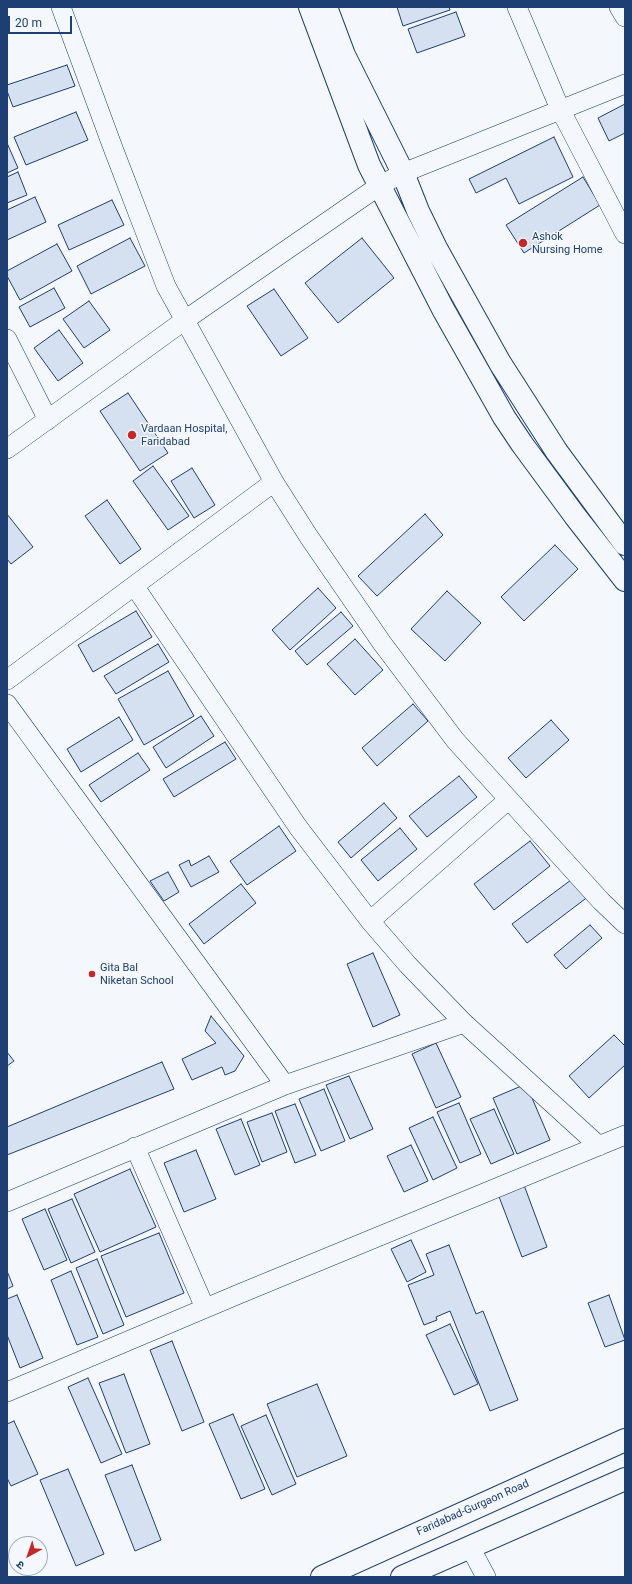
<!DOCTYPE html>
<meta charset="utf-8">
<style>
body{margin:0}
#map{position:relative;width:632px;height:1584px;overflow:hidden;background:#f4f7fb;font-family:Roboto,"Noto Sans Devanagari",sans-serif}
canvas{display:block}
.frame{position:absolute;inset:0;border:8px solid #1d3f73;pointer-events:none}
.north{position:absolute;left:8px;top:1536px;width:40px;height:40px;box-sizing:border-box;background:#f4f7fb;border:1px solid #9eadc5;border-radius:50%;rotate:220deg;font-size:11px;font-weight:700;line-height:16px;text-align:center;color:#1d3f73}
.north::after{content:'';display:block;margin:auto;width:14px;height:18px;background:#c62828;clip-path:polygon(50% 0,100% 100%,50% 72%,0 100%)}
.scale{position:absolute;left:8px;top:16px;width:64px;height:18px;box-sizing:border-box;border:2px solid #1d3f73;border-top:0;padding-left:5px;font-size:12px;line-height:14px;white-space:nowrap;color:#1d3f73;-webkit-text-stroke:3px #f4f7fb;paint-order:stroke}
</style>
<div id="map">
<canvas width="632" height="1584"></canvas>
<div class="frame"></div>
<div class="north">उ</div>
<div class="scale">20 m</div>
</div>
<script>
const ctx = document.querySelector('canvas').getContext('2d');
ctx.lineJoin = 'round';
function paint(path, color) {
  ctx.fillStyle = color;
  ctx.fill(path, 'evenodd');
}
function toPath(rows) {
  const path = new Path2D();
  for (const r of rows) {
    path.moveTo(r[0], r[1]);
    for (let i = 2; i < r.length; i += 2) path.lineTo(r[i], r[i + 1]);
  }
  return path;
}
function strokePath(path, color, width, dash) {
  ctx.strokeStyle = color;
  ctx.lineWidth = width;
  ctx.lineCap = dash ? 'butt' : 'round';
  ctx.setLineDash(dash || []);
  ctx.stroke(path);
}
function drawText(font, color, halo, rows, align = 'center') {
  ctx.font = font + ' Roboto,sans-serif';
  ctx.lineWidth = 3;
  ctx.setLineDash([]);
  ctx.textBaseline = 'middle';
  ctx.strokeStyle = halo;
  ctx.fillStyle = color;
  for (const [text, x, y, turn = 0] of rows) {
    ctx.save();
    ctx.translate(x, y);
    ctx.rotate((+turn || 0) * Math.PI / 180);
    ctx.textAlign = isNaN(turn) ? turn : align;
    if (halo) ctx.strokeText(text, 0, 0);
    ctx.fillText(text, 0, 0);
    ctx.restore();
  }
}
const building = toPath([
 [397,7,449,7,450,10,403,26,397,7],
 [456,12,465,36,417,53,408,29,456,12],
 [67,65,75,86,13,107,7,91,7,85,67,65],
 [625,104,625,133,609,141,598,118,625,104],
 [76,112,88,140,26,165,14,137,76,112],
 [554,137,573,177,519,204,506,178,476,193,469,179,554,137],
 [7,143,18,168,7,173,7,143],
 [18,172,27,195,7,203,7,177,18,172],
 [583,177,600,205,524,253,506,225,583,177],
 [35,197,46,222,7,240,7,210,35,197],
 [112,200,124,225,69,250,58,225,112,200],
 [130,238,145,266,91,294,77,266,130,238],
 [362,238,394,278,338,323,305,283,362,238],
 [57,244,72,271,20,300,7,276,7,271,57,244],
 [54,288,65,308,30,327,19,307,54,288],
 [274,289,308,338,281,356,247,306,274,289],
 [89,301,110,330,84,348,63,319,89,301],
 [59,330,83,363,58,381,34,348,59,330],
 [128,393,168,453,140,471,100,411,128,393],
 [153,466,189,516,168,530,133,481,153,466],
 [192,468,215,505,194,518,171,481,192,468],
 [107,500,141,549,120,564,85,516,107,500],
 [7,514,33,547,11,564,7,559,7,514],
 [425,514,443,535,377,596,358,576,425,514],
 [555,545,578,569,524,621,501,597,555,545],
 [318,588,336,608,290,650,272,630,318,588],
 [447,591,481,623,445,661,411,629,447,591],
 [136,611,152,637,93,672,78,645,136,611],
 [341,612,353,626,307,665,295,651,341,612],
 [355,639,383,670,355,695,327,664,355,639],
 [158,644,169,662,116,694,104,676,158,644],
 [168,671,194,716,144,745,118,699,168,671],
 [413,704,428,721,377,766,362,748,413,704],
 [201,716,214,736,166,768,153,747,201,716],
 [119,717,133,740,81,772,67,749,119,717],
 [551,720,569,740,526,778,508,758,551,720],
 [225,742,236,759,174,797,163,779,225,742],
 [138,753,150,770,101,802,89,785,138,753],
 [459,776,477,797,427,837,409,816,459,776],
 [384,803,397,818,351,858,338,842,384,803],
 [279,826,296,851,247,885,230,861,279,826],
 [400,828,417,849,378,881,361,860,400,828],
 [530,841,550,866,494,910,474,884,530,841],
 [209,856,219,872,191,887,179,865,189,860,191,866,209,856],
 [168,872,179,892,164,901,150,881,168,872],
 [575,877,589,896,527,943,512,924,575,877],
 [241,884,256,903,204,944,189,924,241,884],
 [590,925,602,938,566,969,554,955,590,925],
 [373,953,400,1015,373,1027,347,964,373,953],
 [211,1016,244,1056,235,1071,225,1075,222,1067,192,1080,182,1059,216,1043,205,1031,211,1016],
 [614,1035,625,1046,625,1065,589,1098,569,1076,614,1035],
 [436,1043,461,1097,436,1108,412,1054,436,1043],
 [7,1052,14,1061,7,1066,7,1052],
 [162,1062,174,1089,7,1155,7,1127,162,1062],
 [349,1076,373,1129,350,1139,326,1085,349,1076],
 [526,1084,550,1140,517,1154,493,1098,526,1084],
 [324,1089,345,1141,321,1151,299,1099,324,1089],
 [459,1103,481,1154,460,1163,437,1112,459,1103],
 [295,1104,316,1155,295,1163,275,1111,295,1104],
 [494,1109,514,1154,491,1164,470,1119,494,1109],
 [272,1113,287,1152,262,1162,247,1122,272,1113],
 [433,1117,457,1168,433,1180,409,1128,433,1117],
 [241,1119,260,1165,235,1175,216,1129,241,1119],
 [411,1145,428,1181,404,1192,387,1156,411,1145],
 [196,1150,216,1199,184,1212,164,1163,196,1150],
 [130,1169,156,1227,100,1252,74,1194,130,1169],
 [524,1185,547,1247,522,1257,498,1194,524,1185],
 [72,1199,95,1252,71,1263,48,1209,72,1199],
 [45,1209,67,1260,44,1270,22,1219,45,1209],
 [159,1233,184,1293,126,1317,101,1256,159,1233],
 [411,1240,426,1272,407,1282,391,1249,411,1240],
 [449,1245,476,1314,483,1311,518,1400,490,1411,450,1311,436,1317,437,1320,424,1325,408,1285,434,1275,426,1254,449,1245],
 [97,1259,124,1325,103,1334,76,1268,97,1259],
 [7,1271,13,1286,7,1289,7,1271],
 [71,1271,98,1337,77,1345,51,1280,71,1271],
 [17,1295,43,1358,20,1368,7,1335,7,1299,17,1295],
 [609,1295,625,1340,605,1347,588,1303,609,1295],
 [450,1324,478,1384,454,1395,426,1335,450,1324],
 [172,1341,204,1422,182,1431,150,1350,172,1341],
 [124,1374,150,1444,126,1453,99,1383,124,1374],
 [88,1378,122,1454,101,1463,68,1387,88,1378],
 [317,1384,347,1456,297,1477,267,1404,317,1384],
 [233,1414,265,1489,241,1499,209,1424,233,1414],
 [266,1415,296,1484,272,1495,241,1426,266,1415],
 [14,1421,38,1474,11,1486,7,1478,7,1424,14,1421],
 [132,1465,161,1540,135,1551,105,1475,132,1465],
 [68,1469,104,1554,76,1566,40,1480,68,1469]
]);
paint(building, '#d5e0f0');
strokePath(building, '#1d3f73', 1);
const street = toPath([
 [61,7,113,148,166,286,274,482,309,537,382,643,455,740,601,901,625,924],
 [517,7,560,109,625,234],
 [619,7,625,17],
 [7,339,48,420],
 [7,449,185,320,379,186,403,173,625,84],
 [135,587,298,827,370,921,408,965,464,1023,599,1146],
 [7,680,274,482],
 [7,704,285,1085],
 [370,921,508,800],
 [135,1147,205,1308],
 [7,1202,285,1085,464,1023],
 [7,1392,239,1294,625,1135],
 [470,1547,486,1577]
]);
const secondary = toPath([
 [310,7,369,165,443,309,504,417,522,444,575,516,625,580],
 [326,7,344,55,403,173,418,211,436,248,500,363,557,452,625,544],
 [322,1577,625,1440],
 [402,1577,625,1479]
]);
strokePath(street, '#1d3f73', 20);
strokePath(secondary, '#1d3f73', 24);
strokePath(street, '#f4f7fb', 19);
strokePath(secondary, '#f4f7fb', 22);
for (const [x, y, r, color] of [
 [523,243,5,"#c62828"],
 [132,435,5,"#c62828"],
 [92,974,4,"#c62828"]
]) {
  const dot = new Path2D();
  dot.arc(x, y, r, 0, 2 * Math.PI);
  ctx.fillStyle = color;
  ctx.fill(dot);
  strokePath(dot, '#f4f7fb', 1.5);
}
drawText('11px', '#1d3f73', '#f4f7fb', [
 ["Ashok",532,237],
 ["Nursing Home",532,250],
 ["Vardaan Hospital,",141,429],
 ["Faridabad",141,442],
 ["Gita Bal",100,968],
 ["Niketan School",100,981]
], 'left');
drawText('11px', '#1d3f73', '#f4f7fb', [
 ["Faridabad-Gurgaon Road",473,1508,-24]
]);
</script>
